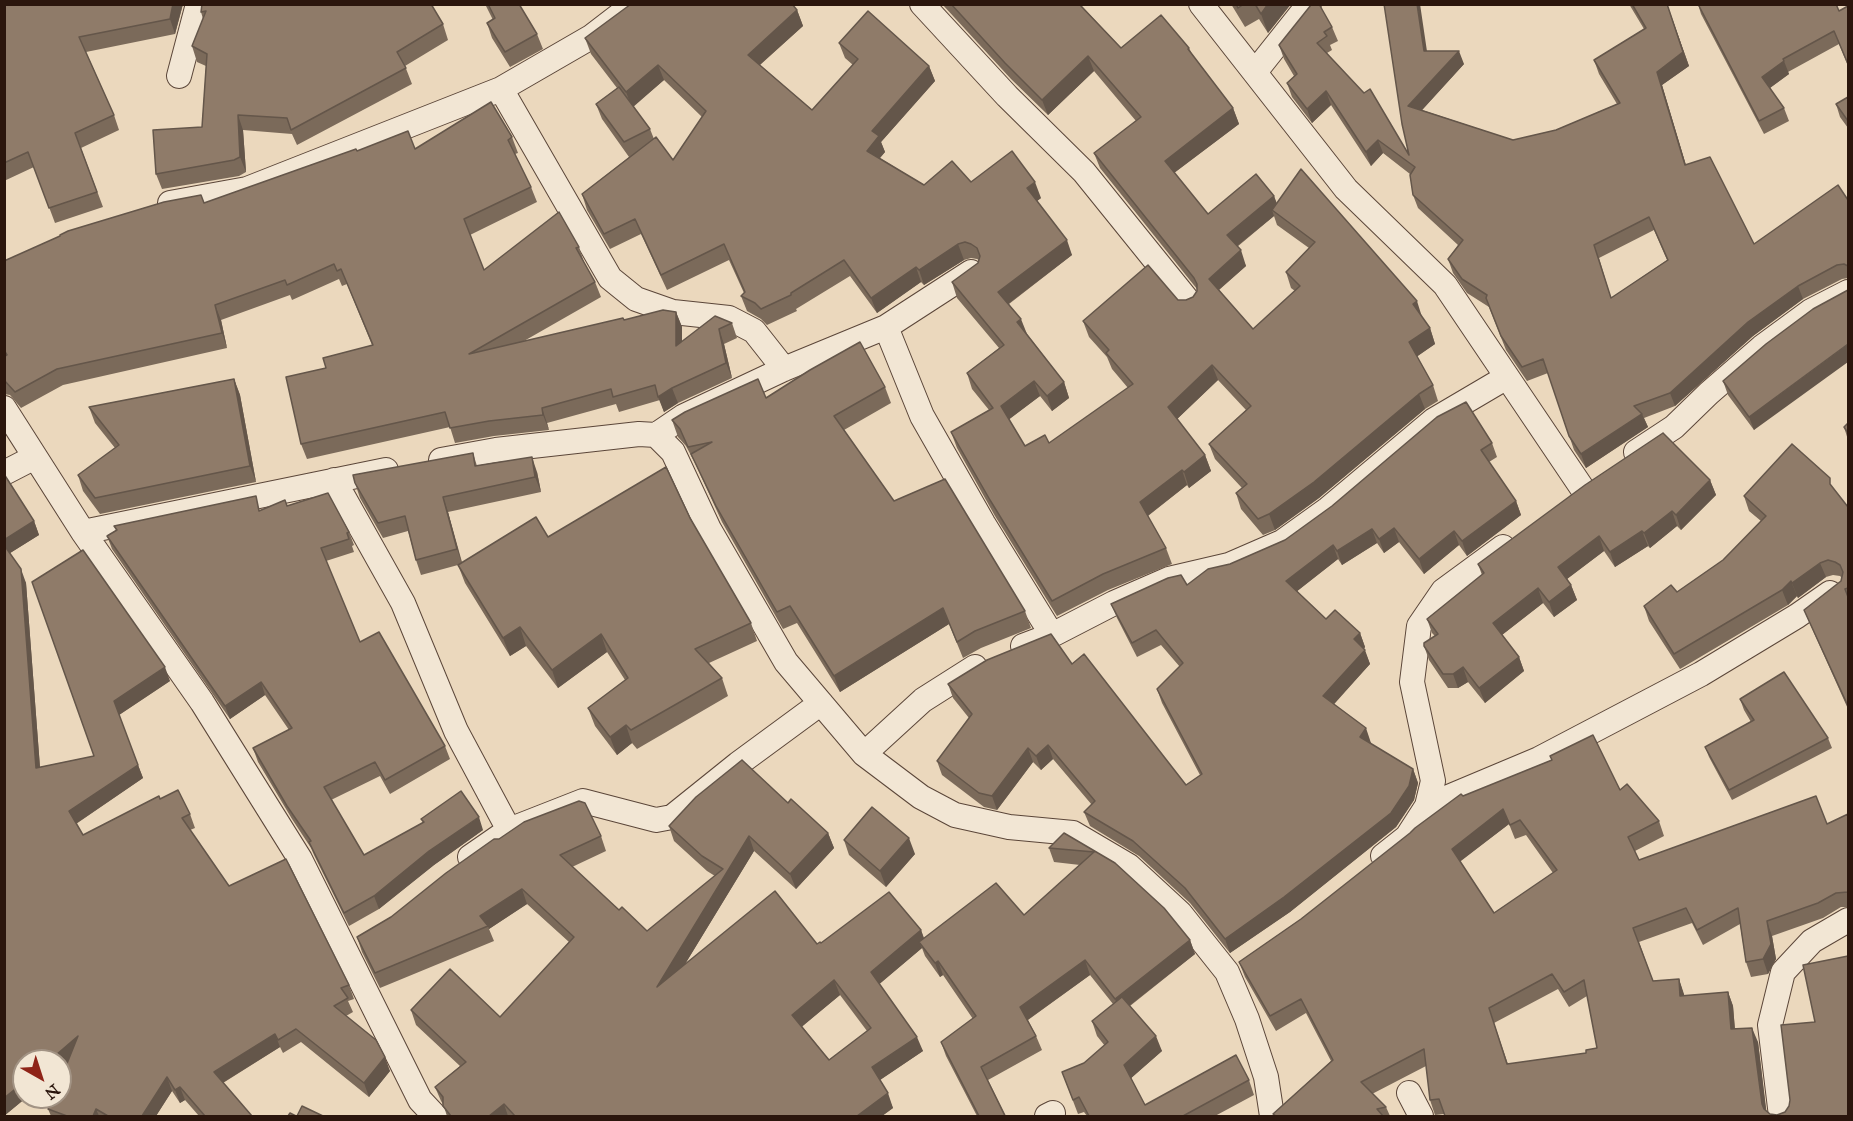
<!DOCTYPE html>
<style>
body{margin:0}
#map{position:relative;width:1853px;height:1121px;overflow:hidden;background:#ebd8bd;font-family:"IM FELL Great Primer",serif}
canvas{display:block}
.frame{position:absolute;inset:0;border:6px solid #2b160d;pointer-events:none}
.north{position:absolute;left:12px;top:1049px;width:60px;height:60px;box-sizing:border-box;background:#f2e6d4;border:2px solid #a29384;border-radius:50%;rotate:141deg;font-size:16px;font-weight:700;line-height:24px;text-align:center;color:#2b160d}
.north::after{content:'';display:block;margin:auto;width:21px;height:27px;background:#8f2418;clip-path:polygon(50% 0,100% 100%,50% 72%,0 100%)}
</style>
<div id="map">
<canvas width="1853" height="1121"></canvas>
<div class="frame"></div>
<div class="north">N</div>
</div>
<script>
const ctx = document.querySelector('canvas').getContext('2d');
ctx.lineJoin = 'round';
function toPath(rows) {
  const path = new Path2D();
  for (const r of rows) {
    path.moveTo(r[0], r[1]);
    for (let i = 2; i < r.length; i += 2) path.lineTo(r[i], r[i + 1]);
  }
  return path;
}
function strokePath(path, color, width, dash) {
  ctx.strokeStyle = color;
  ctx.lineWidth = width;
  ctx.lineCap = dash ? 'butt' : 'round';
  ctx.setLineDash(dash || []);
  ctx.stroke(path);
}
function paint(path, color) {
  ctx.fillStyle = color;
  ctx.fill(path, 'evenodd');
}
const street = toPath([
 [922,4,1007,96,1084,172,1189,302],
 [1201,4,1346,189,1445,285,1582,488],
 [1255,72,1309,4],
 [179,76,198,4],
 [501,89,610,278,636,299,673,312,729,318,754,331,784,369],
 [170,203,247,189,501,89,591,37,634,4],
 [886,327,922,416,983,523,1052,635],
 [4,408,83,532,202,702,300,859,420,1100,435,1116],
 [656,435,684,416,784,369,886,327,971,272],
 [1636,452,1674,427,1709,393,1762,347,1811,311,1848,292],
 [441,460,496,450,639,434,656,435,673,452,709,529,786,662,864,754,921,797,955,815,1009,827,1073,833,1129,866,1180,913,1227,972,1247,1019,1266,1077,1272,1116],
 [4,473,35,457],
 [334,480,403,603,456,731,509,830],
 [83,532,386,470],
 [1023,646,1052,635,1114,603,1169,579,1229,565,1282,542,1328,509,1434,420,1507,377],
 [864,754,923,700,975,667],
 [1427,806,1539,759,1701,674,1797,616,1830,593],
 [1383,856,1407,837,1427,806,1433,781,1412,682,1419,626,1443,591,1503,547],
 [470,857,509,830,583,801,656,820,672,817,738,764,821,703],
 [1409,1093,1421,1116],
 [1047,1116,1053,1113],
 [1781,1116,1770,1025,1783,972,1812,941,1848,920]
]);
strokePath(street, '#5b4639', 26);
strokePath(street, '#f2e6d4', 24);
paint(toPath([
 [4,4,183,4,175,34,86,52,114,115,119,130,81,148,103,207,55,223,34,167,4,181],
 [202,4,443,24,448,40,405,66,412,84,297,145,292,134,243,130,246,172,239,176,162,189,156,174,202,127,206,66,197,62,192,46,203,19,201,12],
 [485,4,519,4,537,34,543,49,510,67,492,38,487,23,493,20],
 [942,4,1080,4,1121,48,1189,48,1192,54,1233,108,1239,124,1174,173,1208,214,1274,196,1276,203,1422,317,1430,328,1435,344,1417,356,1433,385,1438,401,1425,409,1319,498,1275,530,1263,535,1241,509,1236,493,1242,488,1215,459,1209,444,1246,410,1218,380,1177,419,1205,455,1211,471,1189,488,1187,485,1148,516,1166,548,1172,564,1108,590,1057,616,995,516,957,448,951,432,989,410,972,389,967,373,999,348,957,298,952,282,978,263,979,260,977,259,971,258,964,260,924,285,921,282,877,313,850,276,796,309,797,311,767,325,761,319,747,311,741,296,744,293,729,260,667,290,641,234,610,249,587,210,582,194,629,157,602,119,596,104,617,88,591,54,585,38,797,10,803,26,760,65,812,110,853,65,845,58,839,43,929,66,935,81,881,142,885,152,880,158,924,185,971,182,1041,198,1037,201,1072,255,1009,304,1027,334,1064,382,1069,398,1052,411,1040,396,1009,419,1025,446,1049,443,1128,388,1112,369,1107,357,1089,337,1083,321,1178,300,1186,300,1193,297,1197,291,1197,289,1100,168,1094,153,1136,121,1094,71,1048,115,1011,79],
 [664,80,702,117,673,160,654,139,650,129,633,106],
 [1274,216,1277,225,1309,248,1286,272,1291,288,1295,291,1253,329,1219,290,1246,266,1237,247],
 [1231,4,1291,4,1268,33,1259,19,1245,27],
 [1629,4,1667,4,1689,66,1662,85,1686,165,1754,244,1848,200,1848,278,1842,279,1803,299,1753,336,1675,406,1644,418,1648,427,1586,468,1574,450,1548,373,1527,381,1506,350,1489,307,1467,293,1453,273,1448,259,1458,245,1418,208,1413,195,1410,174,1383,153,1371,166,1331,105,1312,123,1292,97,1287,83,1294,76,1284,59,1279,45,1332,27,1338,41,1330,45,1332,50,1327,53,1409,155,1427,51,1464,64,1422,110,1513,140,1556,130,1617,104,1599,74,1594,60,1644,29],
 [1654,230,1667,260,1611,298,1599,258],
 [1698,4,1836,4,1839,11,1848,6,1848,66,1839,44,1788,72,1789,74,1770,88,1784,108,1789,121,1764,134,1701,14],
 [1848,97,1848,128,1840,117,1836,104],
 [512,137,518,153,515,154,531,187,537,202,470,235,484,270,579,247,584,262,595,282,601,297,524,341,624,320,676,312,682,327,682,342,732,323,737,338,724,344,732,378,678,403,664,412,660,400,619,412,616,404,547,423,549,430,494,436,455,443,450,427,307,459,301,444,326,368,372,345,347,284,342,286,339,279,292,300,290,295,221,320,227,348,63,385,21,408,10,395,4,394,4,357,6,356,4,354,4,261,204,203,357,151,415,149],
 [1848,290,1754,430,1728,395,1723,381],
 [234,379,240,395,256,482,100,514,83,491,78,475,115,448,95,423,89,407],
 [885,387,891,403,844,430,894,501,1025,611,1031,628,981,648,963,658,949,624,840,692,797,623,783,629,722,522,695,463,686,446,678,437,672,420,766,398],
 [1848,423,1848,440,1844,427],
 [1492,443,1497,457,1489,462,1516,501,1521,515,1467,556,1459,545,1424,574,1399,542,1384,553,1377,543,1342,565,1338,559,1297,591,1326,619,1360,633,1365,647,1364,649,1370,664,1333,704,1371,743,1371,744,1413,769,1418,783,1414,800,1396,827,1290,912,1230,953,1190,903,1139,856,1090,826,1084,812,1092,805,1053,759,1041,770,1033,762,997,810,984,807,942,775,937,761,969,718,953,698,948,684,1072,664,1186,785,1200,775,1162,703,1157,689,1180,667,1161,645,1137,657,1117,618,1111,604,1187,585,1230,564,1285,540],
 [473,453,477,466,537,472,541,492,448,512,462,562,548,537,690,518,751,623,757,641,709,663,722,678,728,696,637,749,632,743,617,755,595,726,588,708,625,680,607,652,558,688,526,646,510,656,465,583,458,565,421,575,416,560,408,531,383,538,360,498,355,483],
 [4,474,34,521,39,535,10,553,26,583,40,767,94,756,32,582,170,681,119,715,143,778,76,824,83,835,160,799,190,814,195,828,190,830,229,886,349,985,354,999,348,1001,353,1012,346,1016,390,1071,369,1097,301,1042,283,1053,280,1047,223,1083,252,1116,199,1116,185,1100,180,1103,172,1091,156,1116,51,1116,48,1109,67,1064,60,1069,60,1061,27,1097,4,1116],
 [1710,480,1716,495,1681,530,1677,526,1650,548,1648,546,1615,567,1604,551,1567,579,1571,585,1577,600,1554,617,1543,603,1502,635,1519,657,1524,671,1485,703,1468,682,1458,688,1448,688,1429,660,1424,646,1435,636,1432,633,1427,619,1482,575,1478,564],
 [1834,489,1848,507,1848,709,1810,624,1804,610,1841,581,1842,578,1840,576,1833,575,1826,577,1798,598,1797,596,1788,605,1680,669,1649,621,1644,606,1677,592,1723,560,1761,521,1749,511,1744,496],
 [287,506,349,532,354,545,352,546,354,552,326,561,360,642,445,746,450,759,390,794,380,776,331,800,364,855,423,823,421,819,483,830,434,865,379,909,349,926,314,855,311,848,292,819,258,762,253,748,289,730,265,695,230,719,112,549,107,536,116,530,114,526,261,510],
 [1740,699,1828,738,1832,748,1732,800,1709,757,1705,747,1751,722,1744,710],
 [1550,756,1620,790,1659,821,1664,836,1635,851,1639,860,1827,824,1848,814,1848,907,1841,907,1823,918,1772,936,1776,959,1768,974,1751,977,1746,962,1740,924,1703,945,1692,923,1639,942,1653,981,1679,979,1684,996,1728,992,1733,1006,1735,1029,1758,1042,1766,1111,1770,1114,1777,1115,1848,1116,1444,1114,1435,1115,1430,1100,1426,1066,1372,1094,1386,1107,1390,1116,1274,1116,1273,1114,1331,1061,1306,1013,1276,1031,1245,977,1239,962,1301,919,1463,796,1552,760],
 [1509,824,1515,839,1526,835,1553,873,1494,913,1460,861],
 [1558,989,1569,1007,1587,996,1597,1048,1586,1053,1508,1064,1494,1023],
 [788,803,828,833,834,848,796,889,754,851,685,964,821,943,921,930,924,938,1024,915,1080,865,1054,862,1049,848,1064,833,1115,863,1190,940,1195,954,1130,1006,1162,1051,1131,1078,1145,1105,1249,1080,1254,1095,1215,1116,1087,1116,1084,1112,1078,1114,1062,1072,1084,1063,1105,1046,1097,1036,1092,1021,1113,1004,1090,975,1028,1020,1036,1036,1042,1050,988,1080,1006,1116,977,1116,946,1056,941,1042,973,1019,943,975,940,977,925,956,922,948,879,984,923,1051,880,1080,893,1108,882,1116,447,1116,443,1104,441,1101,435,1087,460,1066,416,1025,411,1010,500,1017,569,942,527,904,489,929,494,941,380,988,362,952,357,937,601,836,606,851,572,867,619,910,647,931,715,876,707,871,674,841,669,826],
 [840,995,867,1031,829,1060,802,1026],
 [844,840,915,854,886,887,849,855]
]), '#7b6a5a');
paint(toPath([
 [173,4,183,4,175,34,170,19],
 [1268,4,1291,4,1268,33,1261,14],
 [1417,4,1420,4,1429,65,1424,51],
 [1667,4,1689,66,1662,85,1690,179,1685,165,1657,72],
 [797,10,803,26,754,70,748,55],
 [1459,51,1464,64,1413,120,1408,106],
 [1088,56,1094,71,1048,115,1042,100],
 [1784,61,1789,74,1767,90,1762,77],
 [658,65,664,80,632,108,626,92],
 [929,66,935,81,881,142,885,152,873,166,867,151,872,131],
 [1326,91,1331,105,1312,123,1307,109],
 [1233,108,1239,124,1170,176,1165,161],
 [238,115,243,130,246,172,240,157],
 [1378,140,1383,153,1371,166,1366,152],
 [1035,182,1041,198,1033,204,1027,188],
 [1274,196,1280,211,1272,210,1274,216,1232,250,1227,235],
 [1067,240,1072,255,1004,307,998,292],
 [958,244,964,260,924,285,919,270],
 [1241,250,1246,266,1214,294,1209,279],
 [916,267,921,282,877,313,871,298],
 [1798,286,1803,299,1753,336,1675,406,1670,393,1748,322],
 [1417,301,1422,317,1419,320,1413,304],
 [215,305,221,320,227,348,222,333],
 [676,312,682,327,682,362,676,346],
 [1021,319,1027,334,1017,322],
 [1430,328,1435,344,1415,358,1409,342],
 [719,329,724,344,732,378,726,363],
 [1848,344,1848,362,1754,430,1749,417],
 [1212,365,1218,380,1173,423,1168,407],
 [234,379,240,395,256,482,250,466],
 [1034,381,1040,396,1007,421,1001,406],
 [1064,382,1069,398,1052,411,1047,396],
 [672,388,678,403,664,412,658,397],
 [1419,394,1425,409,1319,498,1275,530,1269,514],
 [542,408,547,423,549,430,543,415],
 [1642,414,1648,427,1586,468,1581,454],
 [1205,455,1211,471,1189,488,1184,472],
 [532,457,537,472,541,492,535,477],
 [1182,470,1187,485,1146,517,1140,502],
 [1710,480,1716,495,1681,530,1676,515],
 [443,497,448,512,462,564,457,549],
 [1516,501,1521,515,1467,556,1462,541],
 [1672,511,1677,526,1650,548,1644,533],
 [34,521,39,535,7,555,4,548,4,540],
 [1394,528,1399,542,1384,553,1379,539],
 [1372,529,1377,543,1342,565,1337,551],
 [1454,531,1459,545,1424,574,1419,559],
 [1642,531,1648,546,1615,567,1610,552],
 [1599,536,1604,551,1563,582,1558,567],
 [1333,545,1338,559,1291,596,1286,581],
 [1820,563,1826,577,1798,598,1792,583],
 [21,569,26,583,41,781,36,768],
 [1791,581,1797,596,1788,605,1782,590],
 [1571,585,1577,600,1554,617,1549,602],
 [1538,588,1543,603,1498,638,1493,623],
 [943,608,949,624,840,692,834,676],
 [520,627,526,646,510,656,503,638],
 [1360,633,1365,647,1359,654,1354,639],
 [601,634,607,652,558,688,552,670],
 [1365,650,1370,664,1328,711,1323,696],
 [1519,657,1524,671,1485,703,1479,688],
 [165,667,170,681,119,715,114,701],
 [1463,667,1468,682,1458,688,1453,674],
 [261,682,265,695,230,719,225,706],
 [626,725,632,743,617,755,610,737],
 [1366,728,1371,743,1365,751,1360,737],
 [1048,745,1053,759,1041,770,1036,756],
 [1028,748,1033,762,997,810,992,796],
 [138,765,143,778,74,825,69,811],
 [1413,769,1418,783,1414,800,1396,827,1290,912,1230,953,1225,939],
 [1503,809,1509,824,1457,864,1452,849],
 [479,817,483,830,434,865,379,909,374,896,429,851],
 [828,833,834,848,796,889,790,874],
 [749,836,754,851,662,1002,657,987],
 [909,838,915,854,886,887,880,871],
 [522,889,527,904,489,929,488,926,480,916],
 [1767,921,1772,936,1776,959,1768,974,1763,959],
 [921,930,926,945,919,942,922,948,876,987,871,972],
 [1190,940,1195,954,1120,1013,1115,999],
 [1085,960,1090,975,1026,1021,1020,1007],
 [938,961,943,975,940,977,935,963],
 [1679,979,1684,994,1685,1011,1680,996],
 [834,980,840,995,798,1030,792,1015],
 [1728,992,1733,1006,1736,1044,1731,1029],
 [1752,1028,1758,1042,1767,1116,1762,1104],
 [275,1034,280,1047,219,1085,214,1072],
 [78,1036,83,1050,60,1069,60,1061,49,1061],
 [1156,1036,1162,1051,1129,1080,1124,1065],
 [917,1037,923,1051,877,1082,872,1067],
 [385,1057,390,1071,369,1097,364,1083],
 [167,1077,172,1091,156,1116,142,1116],
 [24,1082,24,1097,27,1097,4,1116,4,1098],
 [180,1087,185,1100,180,1103,175,1090],
 [888,1093,893,1108,882,1116,857,1116],
 [504,1104,508,1116,489,1116],
 [96,1109,99,1116,93,1116]
]), '#64564a');
const building = toPath([
 [4,4,173,4,170,19,79,37,114,115,75,133,97,192,49,208,28,152,4,163,4,4],
 [202,4,431,4,443,24,397,52,406,68,291,130,287,118,238,115,240,157,234,160,156,174,153,130,202,127,207,54,192,46,206,11,201,12,202,4],
 [488,4,519,4,537,34,505,52,487,23,495,18,488,4],
 [631,4,792,4,797,10,748,55,812,110,858,59,839,43,868,11,929,66,872,131,879,136,867,151,924,185,952,161,971,182,1012,151,1035,182,1027,188,1067,240,998,292,1021,319,1017,322,1064,382,1047,396,1034,381,1001,406,1025,446,1045,435,1049,443,1133,384,1106,353,1109,350,1083,321,1148,265,1178,300,1186,300,1193,297,1197,291,1197,284,1194,278,1094,153,1141,117,1088,56,1042,100,1005,63,951,4,1079,4,1121,48,1161,15,1189,48,1188,49,1233,108,1165,161,1208,214,1256,174,1274,196,1227,235,1241,250,1209,279,1253,329,1300,286,1286,272,1315,242,1272,210,1301,169,1417,301,1413,304,1430,328,1409,342,1433,385,1419,394,1314,482,1269,514,1258,519,1236,493,1247,484,1209,444,1251,406,1212,365,1168,407,1205,455,1184,472,1182,470,1140,502,1166,548,1103,574,1052,601,990,500,951,432,993,408,967,373,1004,345,952,282,978,263,980,256,977,248,971,244,965,242,958,244,919,270,916,267,871,298,844,260,791,293,791,295,761,309,755,303,741,296,745,292,724,244,661,275,635,219,604,234,582,194,656,137,673,160,706,111,658,65,626,92,585,38,631,4],
 [1236,4,1244,4,1238,8,1236,4],
 [1255,4,1268,4,1261,14,1255,4],
 [1319,4,1332,27,1324,32,1327,36,1317,43,1364,93,1370,89,1409,155,1402,124,1384,4,1417,4,1424,51,1459,51,1408,106,1513,140,1556,130,1620,103,1594,60,1646,28,1632,4,1667,4,1683,52,1657,72,1685,165,1710,157,1754,244,1838,185,1848,200,1848,266,1844,264,1837,265,1798,286,1748,322,1670,393,1634,406,1642,414,1581,454,1569,436,1543,359,1522,367,1501,336,1486,298,1487,295,1462,279,1448,259,1463,240,1413,195,1410,175,1415,167,1378,140,1366,152,1326,91,1307,109,1287,83,1297,74,1279,45,1311,5,1319,4],
 [1649,217,1668,260,1611,298,1594,245,1649,217],
 [1698,4,1836,4,1839,11,1848,6,1848,64,1834,31,1783,59,1784,61,1762,77,1784,108,1759,121,1698,4],
 [619,87,650,129,624,142,596,104,619,87],
 [1848,97,1848,121,1836,104,1848,97],
 [491,102,512,137,508,140,531,187,464,219,484,270,559,212,579,247,576,248,595,282,469,354,623,318,624,320,663,310,676,312,676,346,715,316,732,323,719,329,726,363,672,388,658,397,655,385,613,397,611,389,542,408,543,415,489,421,450,428,445,412,301,444,286,377,326,368,323,358,373,345,341,269,337,271,334,264,287,285,285,280,215,305,222,333,57,369,15,392,4,380,4,357,7,355,4,350,4,261,13,257,60,236,60,235,68,231,164,202,201,195,204,203,356,149,357,151,408,131,415,149,491,102],
 [1848,290,1848,344,1749,417,1723,381,1766,344,1813,309,1848,290],
 [860,342,885,387,834,416,894,501,945,479,1025,611,975,631,957,642,943,608,834,676,790,606,777,612,716,506,691,454,712,442,688,447,680,429,672,420,685,412,758,379,766,398,810,370,860,342],
 [234,379,250,466,95,498,78,475,119,445,89,407,234,379],
 [1466,402,1492,443,1481,450,1516,501,1462,541,1454,531,1419,559,1394,528,1379,539,1372,529,1337,551,1333,545,1286,581,1326,619,1335,610,1360,633,1354,639,1365,650,1323,696,1366,728,1360,737,1413,769,1409,786,1391,813,1284,897,1225,939,1185,888,1133,841,1084,812,1095,801,1048,745,1036,756,1028,748,992,796,979,793,937,761,972,714,948,684,987,660,1051,634,1072,664,1084,654,1186,785,1202,774,1157,689,1183,663,1156,630,1132,643,1111,604,1168,578,1181,575,1187,585,1208,569,1230,564,1285,540,1332,506,1437,417,1466,402],
 [1848,423,1848,433,1844,427,1848,423],
 [1663,433,1710,480,1676,515,1672,511,1644,533,1642,531,1610,552,1599,536,1558,567,1571,585,1549,602,1538,588,1493,623,1519,657,1479,688,1463,667,1453,674,1443,674,1424,646,1424,643,1438,634,1427,619,1484,573,1478,564,1585,485,1663,433],
 [1792,444,1830,478,1830,484,1848,507,1848,588,1845,589,1848,597,1848,706,1804,610,1841,581,1843,572,1840,565,1835,562,1828,560,1820,563,1792,583,1791,581,1782,590,1674,654,1644,606,1671,585,1677,592,1723,560,1766,516,1744,496,1792,444],
 [473,453,475,466,532,457,535,477,443,497,457,549,416,560,405,516,378,523,355,483,353,475,473,453],
 [666,467,690,518,751,623,695,649,722,678,631,730,626,725,610,737,588,708,628,678,601,634,552,670,520,627,503,638,458,565,536,517,548,537,666,467],
 [4,474,34,521,4,540,4,474],
 [328,493,349,532,347,533,349,539,321,548,360,642,379,632,445,746,385,780,375,762,324,787,364,855,424,822,421,819,461,791,479,817,429,851,374,896,344,913,309,842,311,841,287,806,253,748,292,728,261,682,225,706,107,536,117,530,114,526,256,496,259,511,285,500,287,506,328,493],
 [4,545,21,569,36,768,94,756,32,582,83,550,165,667,114,701,138,765,69,811,83,835,159,796,160,799,178,790,190,814,182,818,229,886,286,859,349,985,341,988,348,998,334,1006,376,1040,385,1057,364,1083,296,1029,278,1040,275,1034,214,1072,252,1116,205,1116,180,1087,175,1090,167,1077,142,1116,108,1116,96,1109,93,1116,67,1116,48,1109,53,1097,60,1097,60,1081,78,1036,49,1061,24,1061,24,1082,4,1098,4,545],
 [1784,672,1828,738,1729,790,1705,747,1754,720,1740,699,1784,672],
 [1593,735,1620,790,1627,784,1659,821,1628,837,1639,860,1816,796,1827,824,1848,814,1848,892,1836,893,1818,903,1767,921,1771,944,1763,959,1746,962,1738,908,1697,930,1686,908,1633,928,1653,981,1679,979,1680,996,1728,992,1731,1029,1752,1028,1762,1104,1764,1109,1770,1114,1777,1115,1785,1112,1789,1106,1790,1100,1781,1025,1815,1022,1803,965,1848,956,1848,1116,1445,1116,1439,1099,1430,1100,1424,1049,1361,1082,1386,1107,1377,1109,1383,1116,1276,1116,1273,1114,1333,1060,1301,999,1270,1016,1239,962,1301,919,1410,833,1415,828,1461,794,1463,796,1552,760,1550,756,1593,735],
 [1503,809,1510,825,1520,820,1557,870,1494,913,1452,849,1503,809],
 [1552,974,1564,992,1584,980,1597,1048,1586,1050,1586,1053,1507,1064,1489,1008,1552,974],
 [742,760,788,803,791,799,828,833,790,874,749,836,657,987,775,891,817,944,820,942,821,943,889,892,921,930,871,972,917,1037,872,1067,888,1093,857,1116,515,1116,504,1104,489,1116,451,1116,443,1106,443,1097,435,1087,466,1062,411,1010,450,969,500,1017,574,937,522,889,480,916,488,926,375,973,357,937,391,917,446,873,494,839,499,839,524,822,579,801,585,803,601,836,560,855,619,910,622,907,647,931,723,869,702,856,669,826,696,797,742,760],
 [834,980,871,1028,829,1060,792,1015,834,980],
 [872,807,909,838,880,871,844,840,872,807],
 [1064,833,1115,863,1164,908,1190,940,1115,999,1085,960,1020,1007,1036,1036,981,1067,1005,1116,979,1116,941,1042,976,1016,938,961,935,963,919,942,996,883,1024,915,1094,852,1049,848,1064,833],
 [1122,997,1156,1036,1124,1065,1145,1105,1236,1055,1249,1080,1183,1116,1089,1116,1079,1097,1073,1100,1062,1072,1084,1063,1108,1042,1092,1021,1122,997],
 [302,1106,323,1116,297,1116,302,1106],
 [290,1113,296,1116,288,1116,290,1113]
]);
paint(building, '#8f7b69');
strokePath(building, '#64564a', 1.5);
</script>
